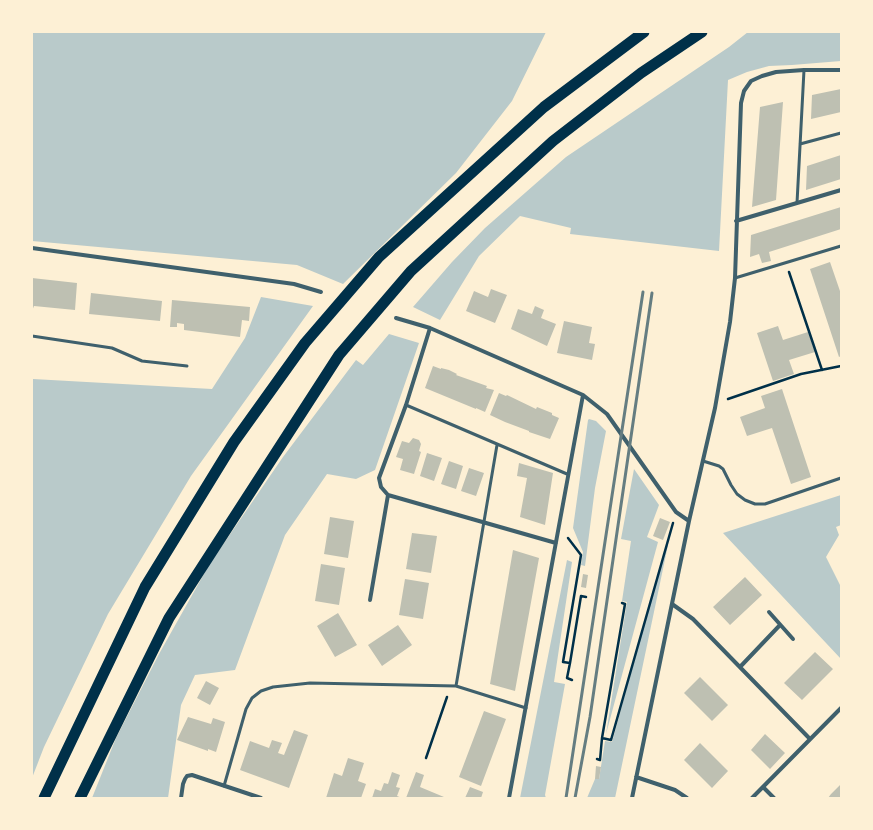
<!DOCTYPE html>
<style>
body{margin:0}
#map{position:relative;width:873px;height:830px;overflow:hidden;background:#fdf0d5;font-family:"PT Sans Narrow",sans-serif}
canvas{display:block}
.frame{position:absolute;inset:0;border:33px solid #fdf0d5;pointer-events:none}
</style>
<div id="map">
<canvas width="873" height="830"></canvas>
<div class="frame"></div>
</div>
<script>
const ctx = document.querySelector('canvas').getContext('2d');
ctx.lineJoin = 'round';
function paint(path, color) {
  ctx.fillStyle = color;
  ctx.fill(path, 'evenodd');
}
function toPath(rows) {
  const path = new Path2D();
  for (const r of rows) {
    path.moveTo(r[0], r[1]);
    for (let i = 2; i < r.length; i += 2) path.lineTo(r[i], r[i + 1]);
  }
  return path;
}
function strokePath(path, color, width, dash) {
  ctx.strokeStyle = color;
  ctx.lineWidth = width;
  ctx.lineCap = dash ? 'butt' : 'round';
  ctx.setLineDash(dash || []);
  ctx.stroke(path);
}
paint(toPath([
 [32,32,546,32,512,101,456,173,343,284,297,265,32,241],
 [748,32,841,32,841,61,792,65,769,66,747,72,728,80,719,251,570,234,571,228,520,216,479,256,440,320,413,307,452,262,485,228,566,157,729,47],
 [261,297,313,306,191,476,108,614,44,747,32,778,33,379,212,389,245,338],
 [389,334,419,343,375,470,356,479,327,474,285,535,235,670,195,675,181,705,168,798,92,798,116,738,159,654,209,565,283,457,356,360,363,365],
 [589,419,596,421,606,431,595,488,585,566,581,565,583,552,573,528,588,420],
 [634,469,659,505,647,537,658,542,606,734,627,602,622,601,631,541,621,539],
 [841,495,841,525,836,527,839,535,826,557,841,587,841,659,723,533],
 [668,545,615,798,587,798,595,779,599,779,605,741,612,742,666,546],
 [567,560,572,562,554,682,565,684,545,795,546,798,520,798]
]), '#b9caca');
paint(toPath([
 [841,89,841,112,811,119,812,95],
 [783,102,776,200,752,207,760,107],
 [841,155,841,179,806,190,807,166],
 [841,207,841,229,769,252,771,261,762,263,759,254,750,257,751,235],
 [830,262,841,294,841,356,839,357,810,269],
 [32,278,77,283,75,310,34,306,32,311],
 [491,289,507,295,495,323,466,311,474,291,488,297],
 [91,293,162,301,160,321,89,314],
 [172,300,250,307,249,321,242,320,240,337,184,330,184,324,177,323,177,327,170,327],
 [535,306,544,310,541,318,556,324,547,346,511,329,518,309,532,314],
 [564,321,592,327,589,343,595,344,592,360,557,353],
 [778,326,783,340,808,332,815,352,789,360,794,374,773,381,757,333],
 [433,366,441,369,441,368,449,370,457,374,456,375,487,386,486,388,494,390,485,412,476,408,476,409,425,388],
 [782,389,811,477,791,484,772,428,747,436,740,417,765,408,761,396],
 [499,393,506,396,507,395,536,409,537,407,552,413,552,415,559,418,550,439,529,432,529,431,505,422,490,415],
 [413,438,419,440,421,444,419,451,421,452,414,474,400,470,403,459,396,457,402,441,409,443],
 [427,453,442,458,434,481,420,476],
 [449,461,463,466,456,489,441,484],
 [519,463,553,473,545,525,520,517,527,478,517,476],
 [469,468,484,473,476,496,461,491],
 [330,517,354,521,348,558,324,554],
 [660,518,670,522,663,540,653,536],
 [412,533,437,536,431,573,406,569],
 [513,550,539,558,515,691,490,684],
 [321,564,345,568,339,605,315,601],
 [583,574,588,575,586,588,581,587],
 [745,577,762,595,730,625,713,607],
 [405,579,429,583,423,619,399,615],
 [338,613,357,645,335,657,317,626],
 [398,625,412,645,382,666,368,645],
 [815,652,833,669,802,700,784,683],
 [700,677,728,705,712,721,684,693],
 [206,681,219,688,210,705,197,698],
 [484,711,506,719,481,786,459,777],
 [188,717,211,724,213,718,225,722,216,752,208,749,208,751,177,740],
 [294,730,308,735,289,788,240,770,250,741,269,748,272,740,282,743,278,753,284,755],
 [765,734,785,753,770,769,751,750],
 [700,743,728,771,712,788,684,760],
 [348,758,364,763,358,781,366,784,361,798,326,798,334,773,342,776],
 [596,766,601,767,599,779,595,779],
 [392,772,400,775,396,787,400,788,397,796,402,798,372,798,375,789,381,791,384,783,388,784],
 [416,772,424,775,420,787,444,797,444,798,406,798],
 [841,784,841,798,828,798,831,794],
 [470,787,483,792,481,798,465,798]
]), '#bec0b2');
strokePath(toPath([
 [789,272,822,370],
 [728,399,801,374,841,366],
 [568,538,581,555,563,662,570,663,581,596,586,597],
 [622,603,625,604,602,738,611,740,673,523],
 [570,663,567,678,572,680],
 [426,758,447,697],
 [597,759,600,760,602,738]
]), '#003049', 2.5);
strokePath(toPath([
 [800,144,841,133],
 [797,203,804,70],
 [735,278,841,246],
 [32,336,112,348,142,361,187,366],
 [406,405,567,474],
 [703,461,719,466,723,469,731,485,737,494,745,500,755,504,765,504,841,478],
 [456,686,497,445],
 [224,786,246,709,252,698,261,691,273,687,310,683,456,686,526,708]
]), '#3f606c', 3);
strokePath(toPath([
 [736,221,841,190],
 [32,248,294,284,321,292],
 [396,318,430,328,583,395,607,414,676,512,689,521],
 [388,495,556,543],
 [370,600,388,495,381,487,379,478,406,405,430,328],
 [672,604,693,619,810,739],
 [769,612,793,639],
 [740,667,780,625],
 [636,777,675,790,687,798],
 [763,787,774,798],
 [181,798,183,784,185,779,187,776,192,775,261,798],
 [509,798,583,395],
 [632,798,689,521,715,408,730,322,735,278,741,103,744,91,751,81,762,76,776,72,804,70,841,70],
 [752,798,841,708]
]), '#3f606c', 4);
strokePath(toPath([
 [44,798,145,587,234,442,305,343,379,257,544,107,644,32],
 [80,798,169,618,339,355,411,271,553,141,641,73,702,32]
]), '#003049', 11);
strokePath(toPath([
 [566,798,643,292],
 [575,798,590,717,652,293]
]), '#657d81', 3);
</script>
